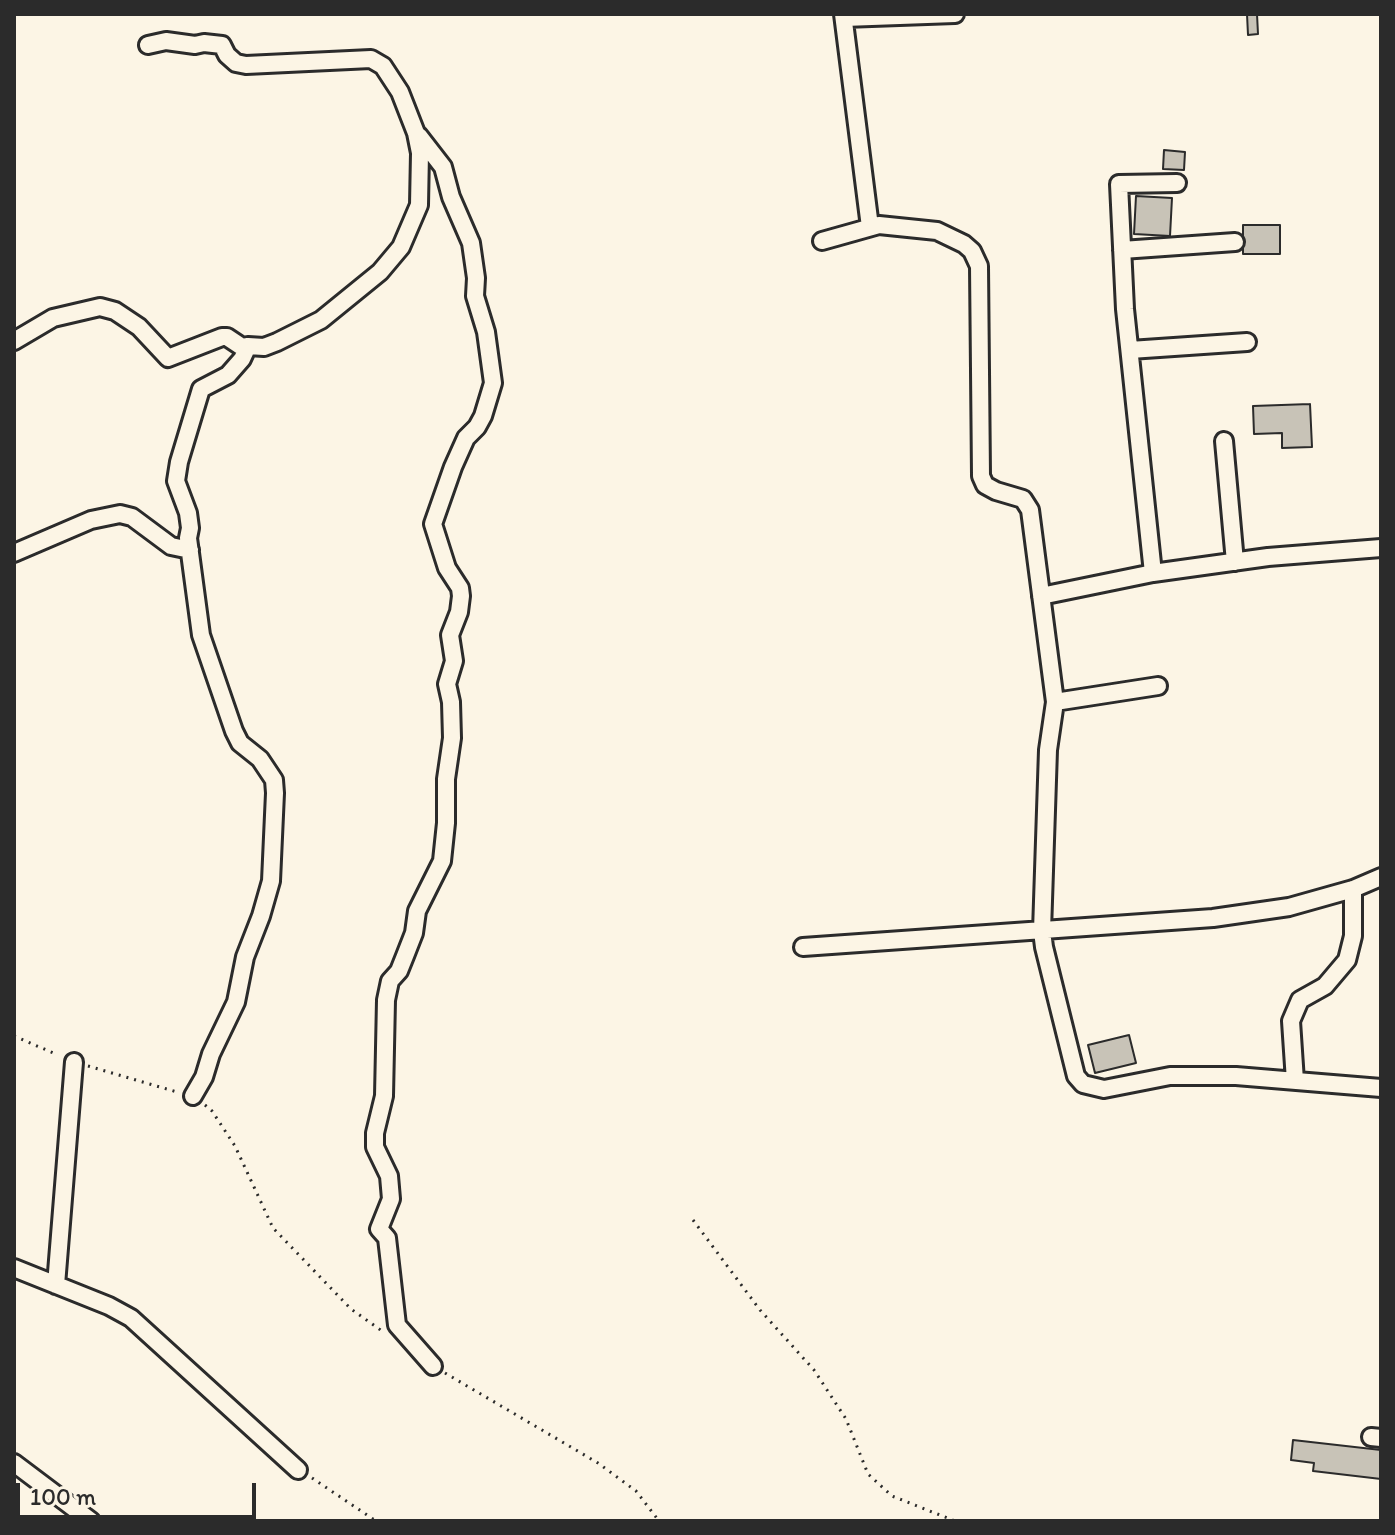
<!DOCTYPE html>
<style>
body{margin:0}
#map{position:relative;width:1395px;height:1535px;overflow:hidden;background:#fcf5e5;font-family:Itim,sans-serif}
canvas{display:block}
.frame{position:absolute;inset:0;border:16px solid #2b2b2b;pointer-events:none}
.scale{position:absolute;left:16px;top:1483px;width:240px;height:36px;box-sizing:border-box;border:4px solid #2b2b2b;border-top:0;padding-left:10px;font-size:24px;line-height:28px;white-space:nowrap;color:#2b2b2b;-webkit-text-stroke:6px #fcf5e5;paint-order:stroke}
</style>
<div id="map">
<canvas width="1395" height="1535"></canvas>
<div class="frame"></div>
<div class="scale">100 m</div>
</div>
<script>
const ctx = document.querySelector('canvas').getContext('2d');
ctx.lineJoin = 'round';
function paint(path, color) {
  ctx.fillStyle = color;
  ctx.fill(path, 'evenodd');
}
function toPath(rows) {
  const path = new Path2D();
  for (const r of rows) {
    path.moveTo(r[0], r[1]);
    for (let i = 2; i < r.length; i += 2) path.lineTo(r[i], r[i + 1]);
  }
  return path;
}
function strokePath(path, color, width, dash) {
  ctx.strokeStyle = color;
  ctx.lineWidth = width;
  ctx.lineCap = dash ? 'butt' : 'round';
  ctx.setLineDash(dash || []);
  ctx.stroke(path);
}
const building = toPath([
 [1247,14,1257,14,1258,34,1248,35,1247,14],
 [1164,150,1185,152,1184,170,1163,169,1164,150],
 [1136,196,1172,198,1170,236,1134,234,1136,196],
 [1243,225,1280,225,1280,254,1243,254,1243,225],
 [1310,404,1312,447,1282,448,1282,433,1254,434,1253,406,1310,404],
 [1129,1035,1136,1063,1095,1073,1088,1045,1129,1035],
 [1293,1440,1381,1450,1381,1479,1313,1471,1314,1463,1291,1460,1293,1440]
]);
paint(building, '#c8c3b7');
strokePath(building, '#2b2b2b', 2);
const minor = toPath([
 [843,14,870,227],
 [844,18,955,14],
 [148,45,166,41,195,45,204,43,222,45,227,55,236,63,246,65,371,59,383,66,400,92,416,133,420,153,419,205,401,247,380,272,321,320,277,342,264,347,248,346,242,359,228,375,201,389,179,462,176,481,188,513,190,528,188,538,201,635,234,731,240,743,260,759,274,780,275,793,271,881,261,916,245,957,236,1002,211,1054,204,1077,193,1096],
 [419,136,443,167,451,197,471,243,476,278,475,296,486,332,493,383,483,416,477,427,466,438,453,467,433,524,447,568,460,588,461,596,459,612,450,635,454,661,447,684,451,702,452,738,446,779,446,823,442,861,417,911,414,933,405,956,399,971,390,981,386,1000,384,1096,375,1133,375,1147,389,1176,391,1199,379,1229,387,1238,397,1325,433,1366],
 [822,241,879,225,937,231,964,244,972,251,979,266,981,476,985,485,996,491,1023,499,1030,510,1055,702,1048,750,1042,931,1044,947,1076,1076,1083,1084,1104,1089,1170,1076,1236,1076,1381,1088],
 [1122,250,1235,242],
 [14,341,53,318,100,307,115,311,139,327,168,358,222,337,227,337,242,347,248,346],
 [1130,350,1247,342],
 [1224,441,1235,562],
 [14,553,91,520,120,514,132,517,171,546,190,550],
 [1153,573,1125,309,1119,184,1177,183],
 [1041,596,1153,573,1268,557,1381,548],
 [1055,702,1158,686],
 [803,947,1213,918,1289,907,1353,889,1381,877],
 [1295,1081,1291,1021,1300,1000,1325,986,1347,960,1353,936,1353,889],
 [14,1268,109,1306,131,1318,298,1470],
 [56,1285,74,1062],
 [1371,1437,1381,1438],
 [14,1463,91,1521]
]);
strokePath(minor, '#2b2b2b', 22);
strokePath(toPath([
 [14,1036,58,1055],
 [88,1066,177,1092],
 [205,1105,212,1111,235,1146,273,1228,351,1309,382,1331],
 [693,1220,760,1310,814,1370,846,1419,868,1474,892,1496,955,1521],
 [445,1373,598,1463,636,1491,659,1521],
 [312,1478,376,1521]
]), '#2b2b2b', 3, [2, 6]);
strokePath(minor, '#fcf5e5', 16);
</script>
